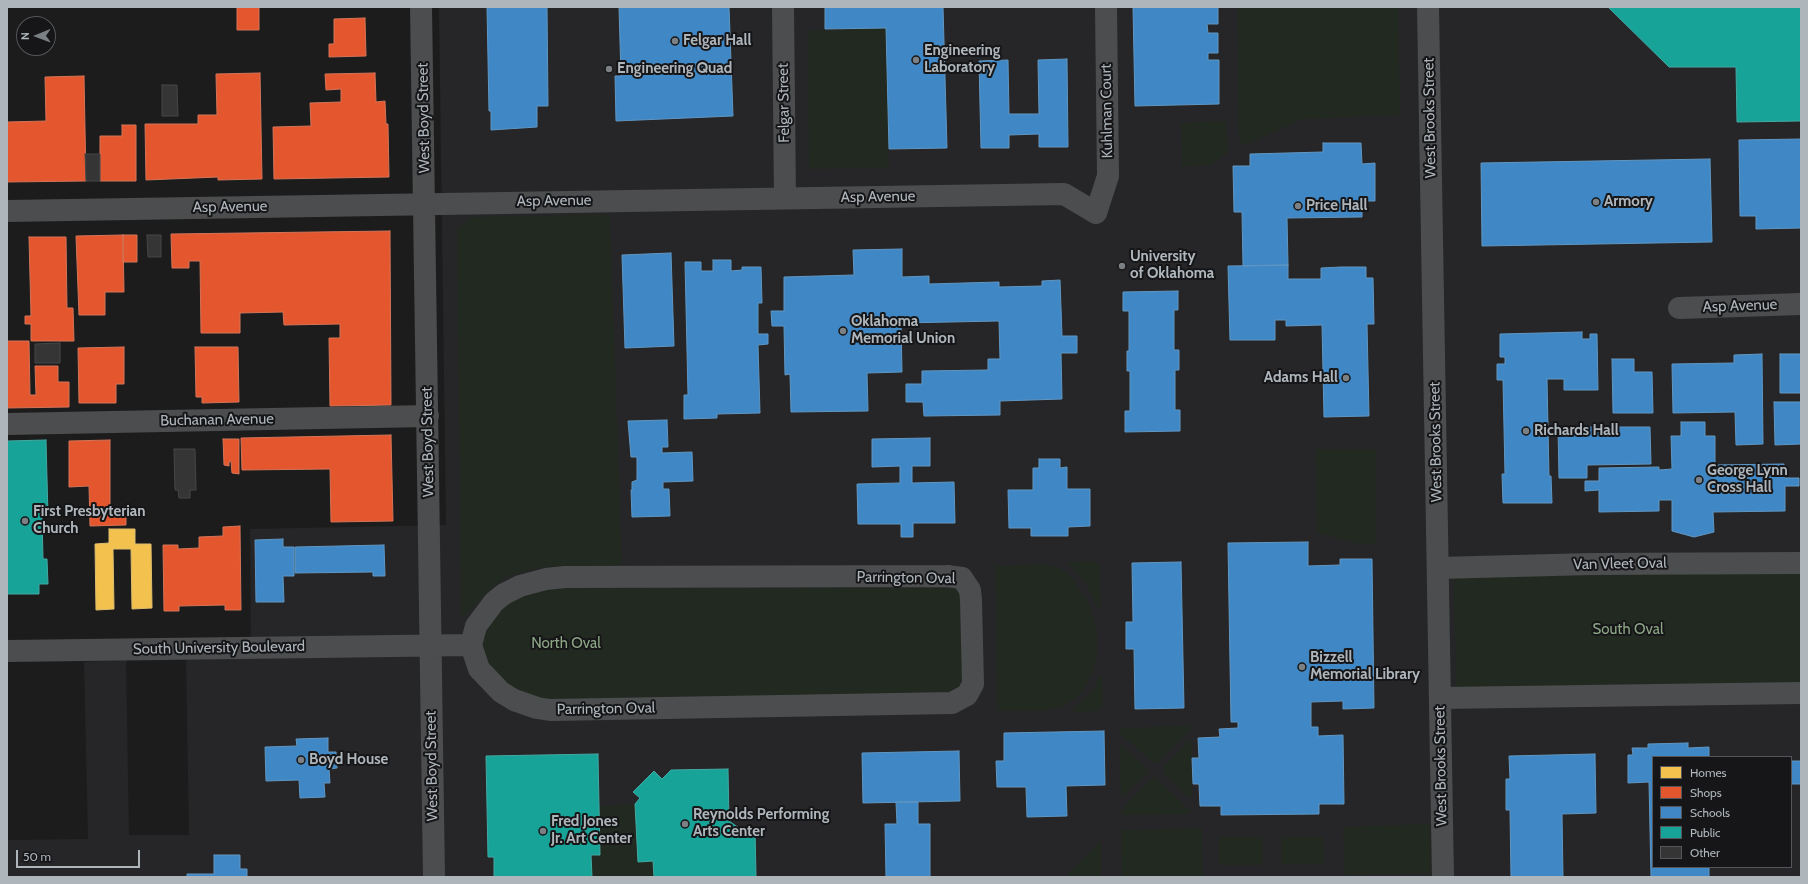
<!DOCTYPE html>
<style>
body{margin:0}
#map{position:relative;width:1808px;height:884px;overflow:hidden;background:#1c1c1c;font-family:Cabin,sans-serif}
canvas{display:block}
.frame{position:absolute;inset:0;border:8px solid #aeb6bc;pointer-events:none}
.legend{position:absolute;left:1652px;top:756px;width:140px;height:112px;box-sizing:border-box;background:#161618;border:1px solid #53565a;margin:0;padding:5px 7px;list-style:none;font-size:12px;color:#aeb6bc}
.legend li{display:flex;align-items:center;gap:8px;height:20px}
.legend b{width:20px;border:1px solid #53565a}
.north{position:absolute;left:16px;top:16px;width:40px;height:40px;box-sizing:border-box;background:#161618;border:1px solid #53565a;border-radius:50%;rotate:269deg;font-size:11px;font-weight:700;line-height:16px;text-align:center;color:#aeb6bc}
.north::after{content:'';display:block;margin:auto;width:14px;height:18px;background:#7b8084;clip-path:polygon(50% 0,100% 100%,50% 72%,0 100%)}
.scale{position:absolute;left:16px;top:850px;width:124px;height:18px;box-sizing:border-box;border:2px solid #aeb6bc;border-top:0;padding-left:5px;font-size:12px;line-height:14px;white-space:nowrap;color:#aeb6bc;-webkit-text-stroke:3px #161618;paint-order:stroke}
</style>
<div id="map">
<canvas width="1808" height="884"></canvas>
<div class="frame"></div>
<ul class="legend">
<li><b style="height:11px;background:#f2c14e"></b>Homes</li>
<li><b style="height:11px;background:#e4572e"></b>Shops</li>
<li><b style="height:11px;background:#3f88c5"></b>Schools</li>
<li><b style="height:11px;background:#17a398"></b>Public</li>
<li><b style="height:11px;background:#353536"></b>Other</li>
</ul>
<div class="north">N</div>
<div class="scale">50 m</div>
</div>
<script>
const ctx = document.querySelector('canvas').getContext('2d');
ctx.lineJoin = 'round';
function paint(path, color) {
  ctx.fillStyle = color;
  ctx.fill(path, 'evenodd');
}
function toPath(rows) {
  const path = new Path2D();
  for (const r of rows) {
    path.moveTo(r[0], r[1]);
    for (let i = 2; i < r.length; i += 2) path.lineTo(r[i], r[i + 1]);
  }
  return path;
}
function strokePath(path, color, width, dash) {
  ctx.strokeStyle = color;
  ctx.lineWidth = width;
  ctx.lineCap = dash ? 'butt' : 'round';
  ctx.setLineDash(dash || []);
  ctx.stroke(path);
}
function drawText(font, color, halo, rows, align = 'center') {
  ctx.font = font + ' Cabin,sans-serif';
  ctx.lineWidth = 4;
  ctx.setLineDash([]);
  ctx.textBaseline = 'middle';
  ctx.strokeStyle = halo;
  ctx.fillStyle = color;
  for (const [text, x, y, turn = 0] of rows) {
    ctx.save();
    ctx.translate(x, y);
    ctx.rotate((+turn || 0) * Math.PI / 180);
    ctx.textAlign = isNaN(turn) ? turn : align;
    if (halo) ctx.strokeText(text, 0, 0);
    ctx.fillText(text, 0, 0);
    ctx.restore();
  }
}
paint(toPath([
 [439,7,1801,7,1801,877,7,877,7,840,88,839,84,662,126,660,129,835,189,835,186,657,251,656,250,529,446,525],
 [1653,757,1791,757,1791,867,1653,867]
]), '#262628');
paint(toPath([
 [1237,7,1398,7,1400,115,1303,119,1247,144,1242,144,1239,140],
 [886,28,889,168,809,169,808,31],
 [1226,121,1228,153,1210,165,1182,166,1181,123],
 [610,214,622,565,547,567,526,571,505,578,494,586,461,619,457,228,473,217],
 [1315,449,1376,449,1376,544,1359,544,1317,533],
 [1094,561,1099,565,1100,570,1101,609,1098,608,1085,582,1068,564,1070,562],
 [1044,564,1055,566,1069,574,1088,602,1097,629,1097,657,1092,673,1086,686,1078,696,1064,706,1043,711,997,711,995,566],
 [1801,570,1801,684,1456,689,1454,575],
 [962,578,967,695,550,710,501,692,473,634,520,586],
 [1100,676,1102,678,1103,704,1100,709,1096,711,1074,712,1073,709,1091,693],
 [1189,726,1189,731,1158,763,1153,763,1119,732,1119,728],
 [1189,741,1192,743,1192,797,1189,798,1163,773,1163,767],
 [1120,744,1150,771,1121,797],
 [1152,778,1156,778,1189,809,1190,814,1121,815,1121,811],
 [635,804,638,861,653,861,654,877,592,877,591,855,600,855,599,806],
 [1430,824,1431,873,1344,875,1343,827],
 [1202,828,1203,876,1122,877,1121,830],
 [1219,837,1263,837,1263,865,1219,865],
 [1281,837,1323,837,1324,864,1281,864],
 [1101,840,1101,877,1065,877]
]), '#222921');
const homes = toPath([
 [109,529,135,529,135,544,151,544,152,608,132,609,131,549,113,549,114,609,96,610,95,544,109,543,109,529]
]);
paint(homes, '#f2c14e');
strokePath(homes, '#debe6f', 1);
const shops = toPath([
 [237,7,259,7,259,30,237,30,237,7],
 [365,18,366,56,329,57,329,44,334,44,334,19,365,18],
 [260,73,262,179,218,180,218,177,146,180,145,124,198,124,198,115,217,115,216,74,260,73],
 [375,73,376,102,385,101,386,124,388,124,389,177,274,179,273,127,311,126,310,103,341,102,341,89,326,90,325,74,375,73],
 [84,76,86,181,7,182,7,122,46,121,45,77,84,76],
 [122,125,136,125,136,181,100,181,100,136,122,136,122,125],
 [390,231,391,405,330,406,329,338,340,338,340,324,284,325,283,312,240,313,240,333,201,333,200,261,189,261,189,268,172,268,171,234,390,231],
 [123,235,137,235,137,262,123,262,123,235],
 [123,235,124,292,105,292,105,315,79,315,76,236,123,235],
 [29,237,66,237,67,308,73,308,74,341,31,341,31,324,25,324,25,316,31,316,29,237],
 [7,341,29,341,30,395,36,395,35,366,58,366,58,382,69,382,69,407,7,408,7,341],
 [124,347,124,384,116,384,116,403,79,403,78,348,124,347],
 [195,347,238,347,239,402,202,403,202,397,196,397,195,347],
 [391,435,393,521,331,522,330,469,242,470,241,438,391,435],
 [223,439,239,439,239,474,232,473,231,461,229,462,229,466,224,465,223,439],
 [110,440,110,509,126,508,126,525,90,526,89,486,69,487,69,441,110,440],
 [240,526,241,610,225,610,225,605,179,606,179,611,164,611,163,545,178,545,178,549,199,548,199,537,223,536,223,527,240,526]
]);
paint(shops, '#e4572e');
strokePath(shops, '#d47459', 1);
const schools = toPath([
 [487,7,547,7,548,106,537,106,537,127,491,130,491,111,489,111,487,7],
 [619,7,729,7,733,116,616,121,615,76,621,76,619,7],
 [825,7,943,7,947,148,889,149,886,28,825,29,825,7],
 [1133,7,1218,7,1218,24,1207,24,1208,33,1218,33,1218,53,1208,53,1208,60,1219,60,1219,104,1135,106,1133,7],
 [1067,59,1068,147,1039,147,1039,134,1009,135,1009,148,981,148,979,61,1008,60,1009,114,1039,114,1038,60,1067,59],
 [1801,139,1801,228,1756,229,1756,216,1740,216,1739,140,1801,139],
 [1323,143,1361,143,1362,164,1375,163,1375,201,1362,201,1362,217,1287,218,1288,265,1243,266,1242,212,1234,212,1233,166,1250,166,1250,154,1323,152,1323,143],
 [1710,159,1712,242,1482,246,1481,163,1710,159],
 [902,249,902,277,929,276,929,284,999,282,999,287,1042,286,1042,281,1060,280,1062,336,1077,336,1077,353,1061,353,1062,399,1000,401,1000,415,924,416,923,402,906,402,906,384,922,384,922,371,988,370,988,359,1000,359,999,321,901,323,902,372,867,373,868,411,791,412,790,374,785,375,784,326,772,326,771,311,784,311,784,277,854,275,853,250,902,249],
 [671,253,674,346,625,348,622,255,671,253],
 [713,260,731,260,731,271,742,270,742,267,761,267,762,303,758,303,758,334,768,334,768,344,758,345,760,413,717,414,717,418,684,419,684,395,688,395,685,262,701,262,701,271,713,271,713,260],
 [1288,265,1288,279,1321,279,1321,268,1341,267,1366,267,1366,278,1373,278,1374,324,1367,324,1369,416,1324,417,1322,325,1286,326,1286,320,1275,320,1275,340,1230,340,1228,266,1288,265],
 [1178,291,1178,310,1174,310,1174,350,1179,350,1179,370,1175,370,1175,410,1180,410,1180,431,1125,432,1125,411,1130,411,1130,371,1127,371,1127,351,1129,351,1129,311,1123,311,1123,292,1178,291],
 [1582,332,1582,339,1590,339,1590,334,1597,334,1598,390,1564,390,1564,379,1547,379,1549,476,1551,476,1552,503,1503,503,1502,474,1505,474,1503,380,1497,380,1497,364,1505,364,1505,357,1500,357,1500,334,1582,332],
 [1762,354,1763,444,1736,445,1735,412,1673,413,1672,364,1734,363,1734,355,1762,354],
 [1780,354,1801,354,1801,393,1780,393,1780,354],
 [1612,359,1634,359,1634,372,1652,372,1653,413,1613,413,1612,359],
 [1774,402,1801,402,1801,444,1775,445,1774,402],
 [667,420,668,447,662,447,662,453,692,452,693,481,663,482,663,489,669,489,670,516,632,517,631,490,632,490,632,482,637,480,637,457,631,457,628,421,667,420],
 [1681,422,1705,422,1705,436,1715,436,1715,465,1784,464,1784,478,1799,478,1799,486,1785,486,1785,511,1713,512,1714,532,1694,537,1672,531,1672,500,1659,500,1659,511,1599,512,1599,490,1585,491,1585,481,1599,481,1599,468,1659,467,1659,470,1672,469,1671,436,1681,436,1681,422],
 [1558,427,1650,427,1651,464,1587,465,1587,478,1559,478,1558,427],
 [930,438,930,466,912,466,912,483,954,482,955,523,913,523,913,537,901,537,901,524,858,524,857,484,900,483,900,466,872,467,872,439,930,438],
 [1039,459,1060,459,1060,468,1067,467,1067,489,1090,489,1090,526,1068,527,1068,536,1031,536,1031,528,1009,528,1008,490,1033,490,1033,468,1039,468,1039,459],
 [283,539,283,547,294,547,294,576,283,576,284,602,256,602,255,540,283,539],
 [1308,542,1308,566,1340,565,1340,559,1372,559,1374,708,1343,709,1343,701,1311,702,1311,727,1318,727,1318,736,1343,735,1344,804,1319,804,1319,814,1221,815,1221,806,1200,806,1199,784,1193,784,1192,758,1199,758,1198,738,1220,737,1219,729,1238,728,1238,722,1231,722,1228,543,1308,542],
 [384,545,385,576,373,576,373,572,295,573,295,547,384,545],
 [1181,562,1184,708,1135,709,1134,649,1126,649,1126,622,1133,622,1132,563,1181,562],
 [1104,731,1105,785,1066,786,1067,816,1027,817,1026,787,997,787,996,761,1004,761,1004,733,1104,731],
 [328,738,328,752,336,752,337,768,329,769,330,783,324,783,325,797,300,798,299,780,266,781,265,747,297,746,296,739,328,738],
 [1688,743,1688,748,1709,747,1709,757,1653,757,1653,867,1709,867,1709,877,1651,877,1649,782,1628,783,1628,755,1633,755,1632,748,1648,748,1648,744,1688,743],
 [959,751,960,801,863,803,862,753,959,751],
 [1595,754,1596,813,1562,814,1563,877,1511,877,1510,810,1506,810,1506,779,1510,779,1509,756,1595,754],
 [1791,761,1801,761,1801,784,1791,784,1791,761],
 [896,802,918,802,918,824,930,824,930,877,886,877,885,824,897,824,896,802],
 [214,855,240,855,240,869,247,869,247,877,187,877,187,874,214,874,214,855]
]);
paint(schools, '#3f88c5');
strokePath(schools, '#6096c2', 1);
const public = toPath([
 [1608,7,1801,7,1801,121,1737,122,1736,67,1669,67,1608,7],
 [46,440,48,516,42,516,43,559,47,559,48,584,39,584,39,594,7,594,7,441,46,440],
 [598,754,600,855,591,855,592,877,494,877,494,857,488,857,486,756,598,754],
 [728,769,729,821,739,828,755,828,756,877,654,877,653,861,638,862,635,804,640,798,633,792,654,771,662,779,671,770,728,769]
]);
paint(public, '#17a398');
strokePath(public, '#44a9a3', 1);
const building = toPath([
 [162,85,177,85,178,116,162,116,162,85],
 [85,154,100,154,100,181,86,181,85,154],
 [147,235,161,235,161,257,148,257,147,235],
 [60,343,60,363,35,363,35,344,60,343],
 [174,449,195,449,196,490,190,490,190,498,179,498,178,490,175,490,174,449]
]);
paint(building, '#353536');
strokePath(building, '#444748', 1);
strokePath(toPath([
 [421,7,434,877],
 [783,7,785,198],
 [1428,7,1443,877],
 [7,211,1064,194,1096,213,1108,176,1106,7],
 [1679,308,1801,304],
 [7,424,428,416],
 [1439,568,1591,564,1801,563],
 [947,576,962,578,970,590,971,600,973,684,967,695,952,703,550,710,537,708,514,700,501,692,479,669,471,645,476,626,494,602,504,594,520,586,546,579,565,577,947,576],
 [7,651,471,645],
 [1441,698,1801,693]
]), '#4b4d4e', 22);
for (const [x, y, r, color] of [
 [675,41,4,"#7b8084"],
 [916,60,4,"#7b8084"],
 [609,69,4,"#7b8084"],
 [1596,202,4,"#7b8084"],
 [1298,206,4,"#7b8084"],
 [1122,266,4,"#7b8084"],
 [843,331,4,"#7b8084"],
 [1346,378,4,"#7b8084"],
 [1526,431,4,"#7b8084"],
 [1699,480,4,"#7b8084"],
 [25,521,4,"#7b8084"],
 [1302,667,4,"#7b8084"],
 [301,760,4,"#7b8084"],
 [685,824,4,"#7b8084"],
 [543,831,4,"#7b8084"]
]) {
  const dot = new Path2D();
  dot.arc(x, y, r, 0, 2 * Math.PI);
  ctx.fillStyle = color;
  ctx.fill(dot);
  strokePath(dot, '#161618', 1.5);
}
drawText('bold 15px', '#aeb6bc', '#161618', [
 ["Felgar Hall",683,41],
 ["Engineering",924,51],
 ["Laboratory",924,68],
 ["Engineering Quad",617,69],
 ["Armory",1604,202],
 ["Price Hall",1306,206],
 ["University",1130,257],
 ["of Oklahoma",1130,274],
 ["Oklahoma",851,322],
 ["Memorial Union",851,339],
 ["Adams Hall",1338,378,"right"],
 ["Richards Hall",1534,431],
 ["George Lynn",1707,471],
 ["Cross Hall",1707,488],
 ["First Presbyterian",33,512],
 ["Church",33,529],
 ["Bizzell",1310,658],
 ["Memorial Library",1310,675],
 ["Boyd House",309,760],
 ["Reynolds Performing",693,815],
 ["Arts Center",693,832],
 ["Fred Jones",551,822],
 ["Jr. Art Center",551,839]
], 'left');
drawText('15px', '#aeb6bc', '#161618', [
 ["Felgar Street",784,103,-91],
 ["Kuhlman Court",1107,111,-91],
 ["West Boyd Street",424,118,-91],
 ["West Brooks Street",1430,118,-91],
 ["Asp Avenue",878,197,-1],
 ["Asp Avenue",554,201,-1],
 ["Asp Avenue",230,207,-1],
 ["Asp Avenue",1740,306,-2],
 ["Buchanan Avenue",217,420,-1],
 ["West Boyd Street",428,442,-91],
 ["West Brooks Street",1436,442,-91],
 ["Van Vleet Oval",1620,564,-1],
 ["Parrington Oval",906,578,1],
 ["South University Boulevard",219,648,-1],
 ["Parrington Oval",606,709,-1],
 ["West Boyd Street",432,766,-91],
 ["West Brooks Street",1441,766,-91]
]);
drawText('15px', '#8ca686', '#161618', [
 ["South Oval",1628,630],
 ["North Oval",566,644]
]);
</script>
